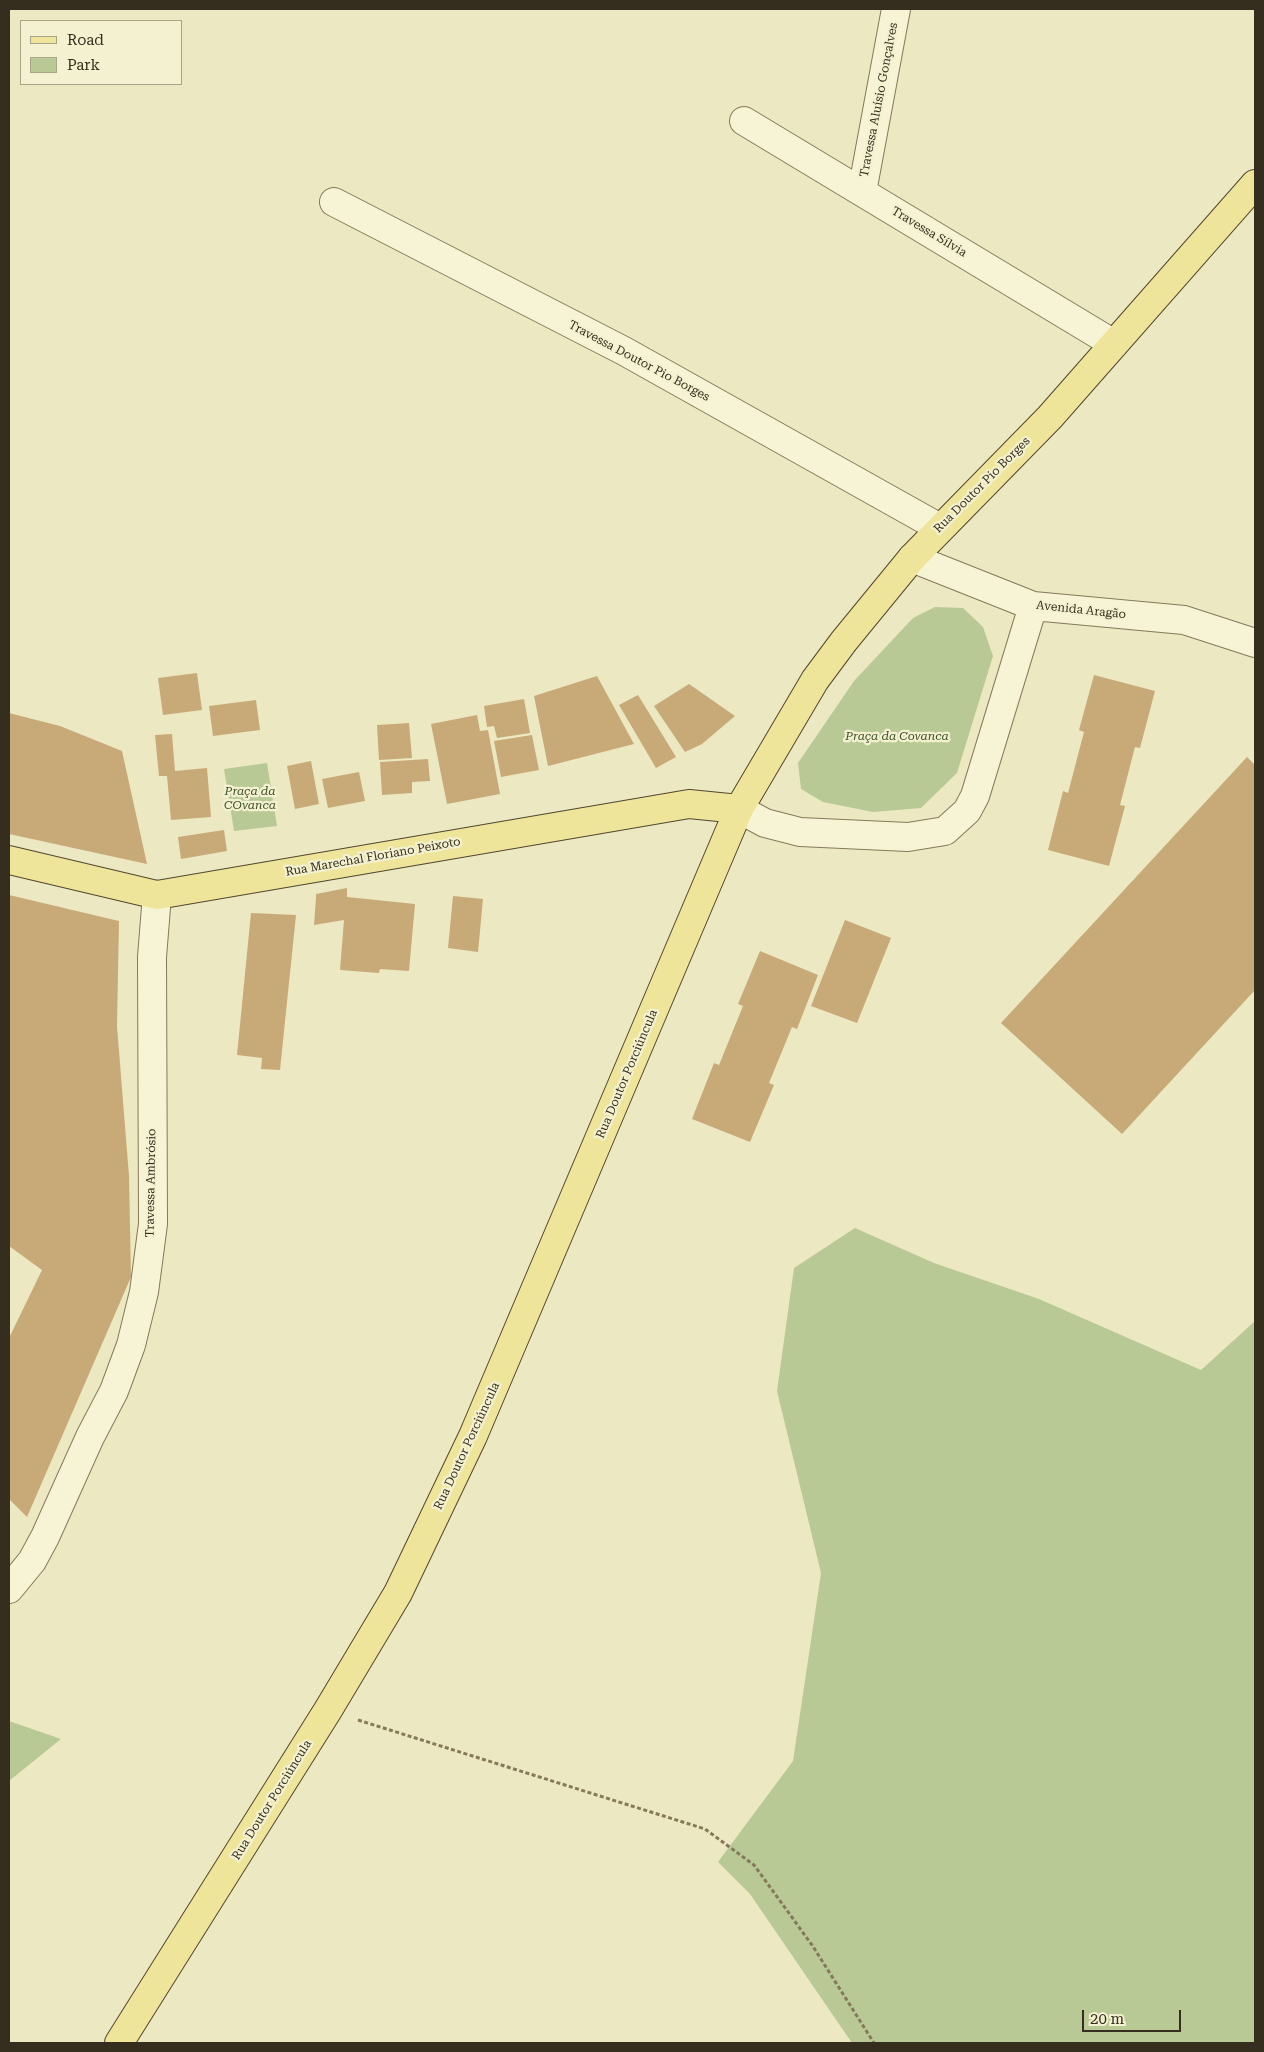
<!DOCTYPE html>
<meta charset="utf-8">
<style>
body{margin:0}
#map{position:relative;width:1264px;height:2052px;overflow:hidden;background:#ece8c2;font-family:"Roboto Serif",serif}
canvas{display:block}
.frame{position:absolute;inset:0;border:10px solid #352e1e;pointer-events:none}
.legend{position:absolute;left:20px;top:20px;width:162px;height:65px;box-sizing:border-box;background:#f4f1d1;border:1px solid #a8a389;margin:0;padding:6px 9px;list-style:none;font-size:15px;color:#352e1e}
.legend li{display:flex;align-items:center;gap:10px;height:25px}
.legend b{width:25px;border:1px solid #a8a389}
.scale{position:absolute;left:1082px;top:2010px;width:99px;height:22px;box-sizing:border-box;border:2px solid #352e1e;border-top:0;padding-left:6px;font-size:15px;line-height:18px;white-space:nowrap;color:#352e1e;-webkit-text-stroke:4px #f4f1d1;paint-order:stroke}
</style>
<div id="map">
<canvas width="1264" height="2052"></canvas>
<div class="frame"></div>
<ul class="legend">
<li><b style="height:6px;background:#eee59b"></b>Road</li>
<li><b style="height:14px;background:#b9c996"></b>Park</li>
</ul>
<div class="scale">20 m</div>
</div>
<script>
const ctx = document.querySelector('canvas').getContext('2d');
ctx.lineJoin = 'round';
function paint(path, color) {
  ctx.fillStyle = color;
  ctx.fill(path, 'evenodd');
}
function toPath(rows) {
  const path = new Path2D();
  for (const r of rows) {
    path.moveTo(r[0], r[1]);
    for (let i = 2; i < r.length; i += 2) path.lineTo(r[i], r[i + 1]);
  }
  return path;
}
function strokePath(path, color, width, dash) {
  ctx.strokeStyle = color;
  ctx.lineWidth = width;
  ctx.lineCap = dash ? 'butt' : 'round';
  ctx.setLineDash(dash || []);
  ctx.stroke(path);
}
function drawText(font, color, halo, rows, align = 'center') {
  ctx.font = font + ' "Roboto Serif",serif';
  ctx.lineWidth = 4.5;
  ctx.setLineDash([]);
  ctx.textBaseline = 'middle';
  ctx.strokeStyle = halo;
  ctx.fillStyle = color;
  for (const [text, x, y, turn = 0] of rows) {
    ctx.save();
    ctx.translate(x, y);
    ctx.rotate((+turn || 0) * Math.PI / 180);
    ctx.textAlign = isNaN(turn) ? turn : align;
    if (halo) ctx.strokeText(text, 0, 0);
    ctx.fillText(text, 0, 0);
    ctx.restore();
  }
}
paint(toPath([
 [935,607,963,608,983,627,993,656,957,773,921,808,873,812,823,802,801,789,798,763,854,681,913,618],
 [267,763,277,826,234,831,224,769],
 [855,1228,934,1263,1039,1299,1201,1370,1255,1321,1255,2043,852,2043,750,1894,718,1862,793,1761,821,1573,777,1391,794,1268],
 [9,1721,61,1739,9,1781]
]), '#b9c996');
paint(toPath([
 [197,673,202,710,163,715,158,678],
 [1094,675,1155,691,1140,748,1135,747,1120,805,1125,806,1109,866,1048,850,1063,791,1068,793,1084,732,1079,730],
 [597,676,634,744,548,766,534,696],
 [689,684,735,716,702,744,685,752,654,706],
 [638,695,676,757,656,768,619,705],
 [524,699,530,733,497,738,494,726,487,727,484,706],
 [256,700,260,730,213,736,209,706],
 [9,713,60,726,122,751,147,864,9,834],
 [477,715,480,731,488,730,500,794,447,804,431,724],
 [409,723,412,758,379,760,377,725],
 [172,734,175,771,207,768,211,817,171,820,167,776,159,776,155,735],
 [532,735,539,770,501,777,494,741],
 [1247,757,1255,765,1255,990,1122,1134,1001,1023],
 [428,759,430,781,412,782,412,793,382,795,380,762],
 [311,761,319,804,295,809,287,766],
 [359,772,365,801,328,808,322,779],
 [224,830,227,851,181,859,178,837],
 [347,888,347,897,415,904,409,971,380,969,379,973,340,970,344,920,314,925,316,898,316,894],
 [9,895,119,921,117,1026,129,1176,131,1277,27,1517,9,1499,9,1338,42,1270,9,1246],
 [453,896,483,899,478,952,448,948],
 [251,913,296,915,280,1070,261,1069,262,1058,237,1055],
 [845,920,891,938,857,1023,811,1006],
 [760,951,818,975,797,1029,792,1027,769,1083,774,1085,750,1142,692,1119,714,1063,719,1065,743,1006,738,1004]
]), '#c8aa79');
const minor = toPath([
 [744,121,1114,344],
 [862,192,896,9],
 [334,202,624,351,940,528],
 [912,558,1033,606,1184,620,1255,643],
 [739,809,765,823,800,832,908,837,945,831,967,811,975,796,1033,606],
 [9,1589,32,1561,45,1537,90,1437,114,1391,131,1345,144,1292,153,1224,152,957,157,895]
]);
const major = toPath([
 [9,860,157,895,689,804,739,809],
 [119,2043,328,1710,398,1593,473,1436,739,809,815,680,844,641,912,558,1050,417,1255,184]
]);
strokePath(minor, '#85795a', 30);
strokePath(major, '#52462e', 30);
strokePath(toPath([
 [358,1720,705,1829,754,1865,812,1945,874,2043]
]), '#85795a', 3, [4, 2.5]);
strokePath(minor, '#f7f4d5', 28);
strokePath(major, '#eee59b', 28);
drawText('12px', '#352e1e', '#f4f1d1', [
 ["Travessa Aluísio Gonçalves",879,100,-79],
 ["Travessa Sílvia",929,232,31],
 ["Travessa Doutor Pio Borges",639,361,28],
 ["Rua Doutor Pio Borges",982,485,-45],
 ["Avenida Aragão",1081,610,6],
 ["Rua Marechal Floriano Peixoto",373,857,-10],
 ["Rua Doutor Porciúncula",627,1074,-67],
 ["Travessa Ambrósio",151,1183,-89],
 ["Rua Doutor Porciúncula",467,1446,-65],
 ["Rua Doutor Porciúncula",272,1800,-58]
]);
drawText('italic 12px', '#3d5025', '#f4f1d1', [
 ["Praça da Covanca",897,736],
 ["Praça da",250,791],
 ["COvanca",250,805]
]);
</script>
